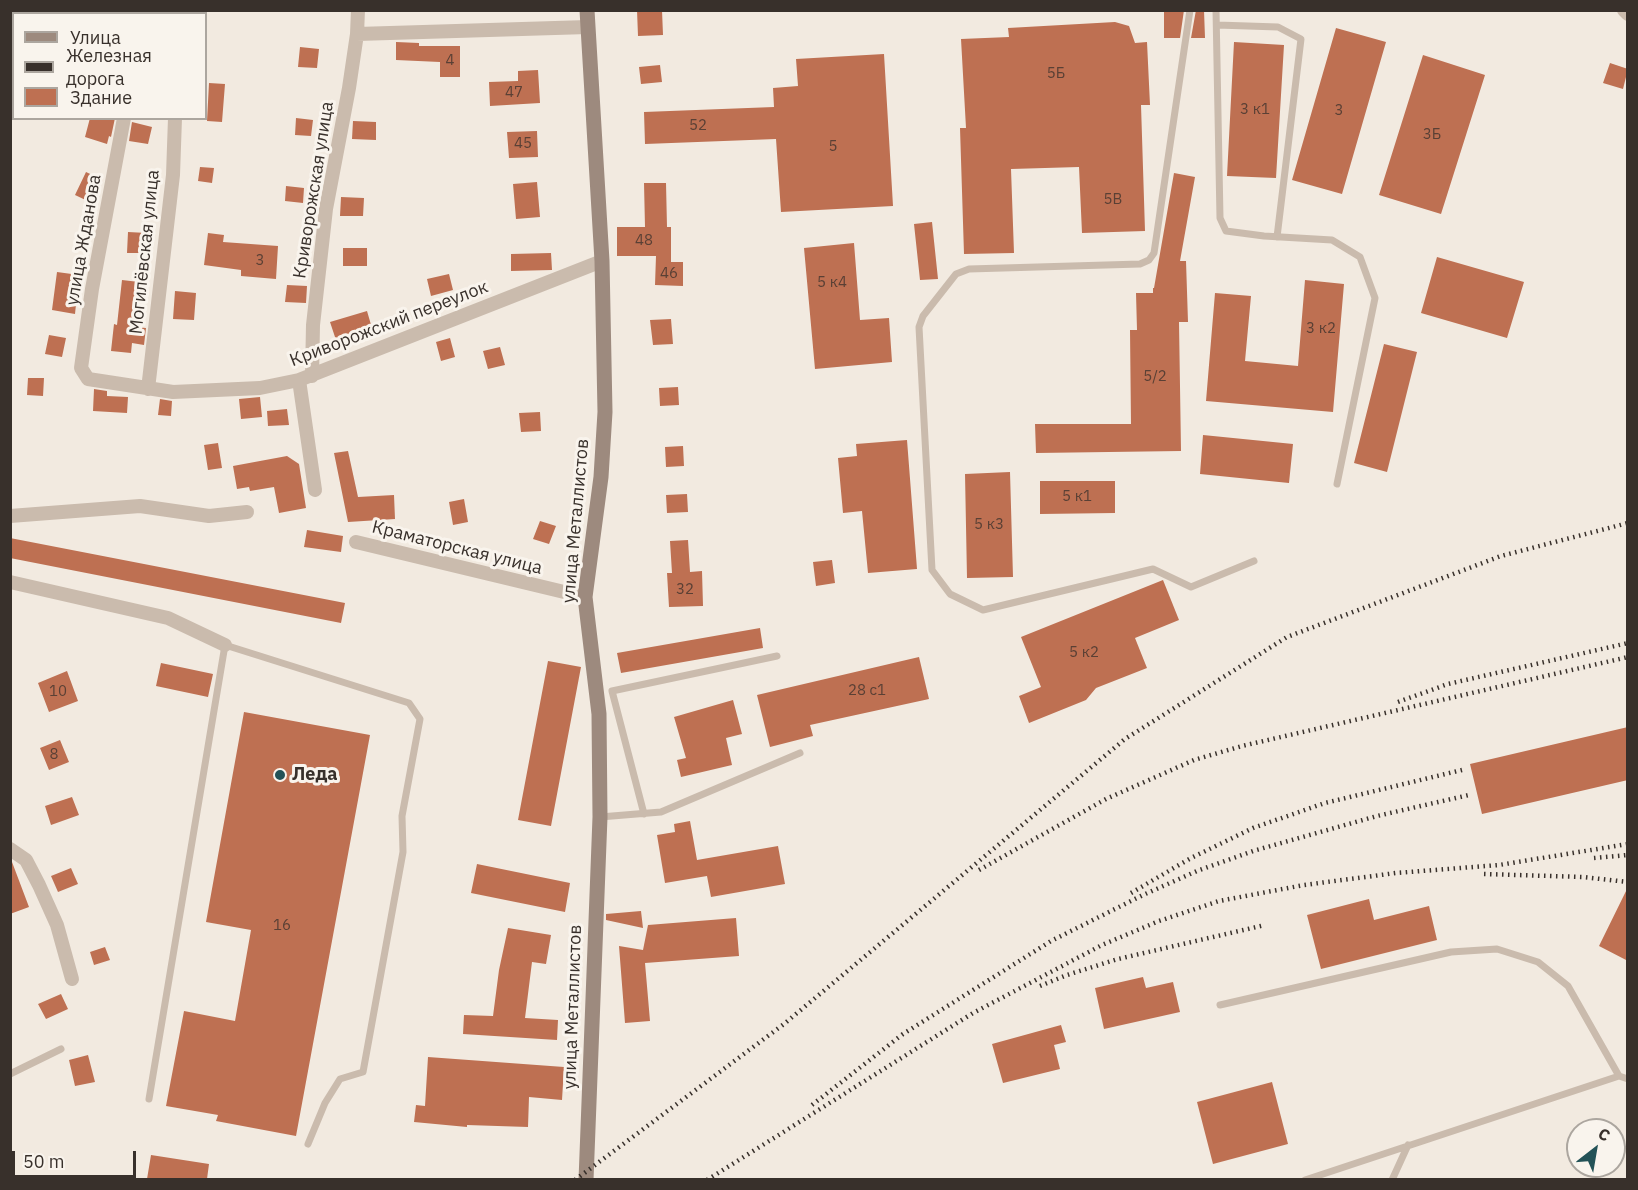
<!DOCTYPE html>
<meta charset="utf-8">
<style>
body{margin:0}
#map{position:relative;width:1638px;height:1190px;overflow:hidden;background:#f2eae0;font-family:"IBM Plex Sans",sans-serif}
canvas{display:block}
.frame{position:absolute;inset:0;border:12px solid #38302b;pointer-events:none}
.legend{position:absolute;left:12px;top:12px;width:195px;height:108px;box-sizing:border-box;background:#f9f4ed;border:2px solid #aca69f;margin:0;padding:8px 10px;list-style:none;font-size:18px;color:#38302b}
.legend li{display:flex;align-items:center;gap:12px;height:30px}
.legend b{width:30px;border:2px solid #aca69f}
.north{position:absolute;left:1566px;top:1118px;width:60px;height:60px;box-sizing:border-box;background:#f9f4ed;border:2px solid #aca69f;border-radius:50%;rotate:31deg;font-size:16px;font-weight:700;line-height:24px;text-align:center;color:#38302b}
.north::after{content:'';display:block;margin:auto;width:21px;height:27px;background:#235257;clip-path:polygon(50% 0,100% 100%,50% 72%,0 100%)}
.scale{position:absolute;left:12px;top:1151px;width:124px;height:27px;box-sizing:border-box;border:3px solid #38302b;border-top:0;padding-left:8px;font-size:18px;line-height:21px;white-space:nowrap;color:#38302b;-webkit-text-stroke:4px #f9f4ed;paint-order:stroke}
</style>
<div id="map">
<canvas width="1638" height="1190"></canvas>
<div class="frame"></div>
<ul class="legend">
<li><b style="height:8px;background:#9d8a7e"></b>Улица</li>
<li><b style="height:8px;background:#38302b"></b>Железная дорога</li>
<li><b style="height:16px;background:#be7052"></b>Здание</li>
</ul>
<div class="north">С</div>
<div class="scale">50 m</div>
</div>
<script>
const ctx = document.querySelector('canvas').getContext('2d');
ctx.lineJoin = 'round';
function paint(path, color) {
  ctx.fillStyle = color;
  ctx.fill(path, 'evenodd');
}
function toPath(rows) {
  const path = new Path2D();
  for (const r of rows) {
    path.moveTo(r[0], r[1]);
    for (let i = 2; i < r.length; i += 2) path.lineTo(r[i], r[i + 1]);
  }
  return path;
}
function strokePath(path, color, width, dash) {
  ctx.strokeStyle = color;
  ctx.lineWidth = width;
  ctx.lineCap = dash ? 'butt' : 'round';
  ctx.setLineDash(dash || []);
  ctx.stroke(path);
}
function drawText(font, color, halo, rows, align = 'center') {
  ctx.font = font + ' "IBM Plex Sans",sans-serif';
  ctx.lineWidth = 6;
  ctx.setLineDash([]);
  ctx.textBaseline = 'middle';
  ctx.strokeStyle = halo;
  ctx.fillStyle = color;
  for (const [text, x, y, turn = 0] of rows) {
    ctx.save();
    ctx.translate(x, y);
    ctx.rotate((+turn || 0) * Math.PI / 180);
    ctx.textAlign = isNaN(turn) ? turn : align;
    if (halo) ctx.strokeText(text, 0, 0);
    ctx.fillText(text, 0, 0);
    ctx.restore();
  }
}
paint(toPath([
 [637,10,662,10,663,35,638,36],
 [1164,10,1184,10,1180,38,1164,38],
 [1196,10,1204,10,1205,38,1191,38],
 [1115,22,1129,26,1135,43,1147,42,1150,105,1141,105,1145,231,1082,233,1079,167,1011,169,1014,253,964,254,960,128,966,128,961,39,1009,37,1008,28],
 [1336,28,1386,42,1342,194,1292,180],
 [396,42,419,43,419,46,460,46,460,77,440,77,440,62,396,60],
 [1234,42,1284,45,1276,178,1227,176],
 [300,47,319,49,317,68,298,67],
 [884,54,893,206,781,212,776,139,645,144,644,112,774,107,773,88,798,86,796,59],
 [1423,55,1485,75,1441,214,1379,195],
 [1610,63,1628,69,1623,89,1603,83],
 [660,65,662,82,641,84,639,67],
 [538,70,540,103,490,106,489,82,518,81,518,71],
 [209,83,225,84,222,122,207,121],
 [90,118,115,118,111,137,109,136,107,144,85,137],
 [296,118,313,120,311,136,295,135],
 [353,121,376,122,376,140,352,139],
 [132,122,152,127,148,144,129,141],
 [537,131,538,157,509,158,507,132],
 [200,167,214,168,212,183,198,181],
 [86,172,103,180,92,203,75,195],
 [1174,173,1195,177,1180,261,1186,261,1188,322,1179,322,1181,451,1036,453,1035,424,1131,424,1130,330,1137,330,1136,293,1153,293,1153,288,1154,288],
 [537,182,540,217,516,219,513,184],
 [644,183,666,183,667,227,671,227,671,262,683,262,683,286,655,285,656,256,617,256,617,227,645,227],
 [286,186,304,188,303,203,285,201],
 [341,197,364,198,363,216,340,216],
 [932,222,938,279,920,280,914,224],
 [128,232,147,233,146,253,127,253],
 [208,233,224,235,223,242,278,246,276,279,241,276,241,270,204,265],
 [854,243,860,320,889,318,892,362,815,369,804,248],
 [343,248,367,248,367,266,343,266],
 [551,253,552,270,511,271,511,254],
 [1437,257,1524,282,1507,338,1421,313],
 [57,272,79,275,75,314,52,310],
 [449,274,453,290,431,296,427,279],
 [122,280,139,282,135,327,146,328,144,345,132,343,131,353,111,351,114,324,117,325],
 [1305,280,1344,284,1333,412,1206,401,1215,293,1251,296,1245,361,1298,366],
 [287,285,307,286,306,303,285,302],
 [175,291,196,293,194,320,173,319],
 [367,311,374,335,338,346,330,322],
 [671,319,673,344,653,345,650,320],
 [49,335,66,338,62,357,45,354],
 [450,338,455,357,441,361,436,342],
 [1384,344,1417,352,1387,472,1354,463],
 [500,347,505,365,488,369,483,351],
 [28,378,44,378,43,396,27,395],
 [678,387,679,405,660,406,659,388],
 [94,389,107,391,107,396,128,397,127,413,93,411],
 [260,397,262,417,241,419,239,399],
 [160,399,172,401,171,416,158,415],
 [287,409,289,425,268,426,267,411],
 [540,412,541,431,521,432,519,413],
 [1203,435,1293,444,1289,483,1200,474],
 [907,440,917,569,868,573,862,511,843,513,838,458,857,456,856,444],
 [218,443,222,468,208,470,204,445],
 [683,446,684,466,666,467,665,447],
 [348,451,358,497,394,495,395,519,348,522,334,453],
 [287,456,299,464,306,508,279,513,274,487,250,491,249,487,237,489,233,466],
 [1010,472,1013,577,967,578,965,474],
 [1040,481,1115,481,1115,513,1040,514],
 [687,494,688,512,667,513,666,495],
 [464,499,468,522,453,525,449,502],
 [540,521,556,526,549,544,533,539],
 [307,530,343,536,341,552,304,547],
 [10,538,345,603,341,623,10,558],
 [688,540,690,572,702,571,703,606,669,607,667,573,672,573,670,541],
 [832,560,835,583,816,586,813,562],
 [1163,580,1179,620,1135,638,1147,668,1096,688,1086,700,1029,723,1019,696,1041,687,1021,637],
 [760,628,763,648,621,673,617,653],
 [919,657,929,699,810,725,813,736,770,747,757,695],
 [548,661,581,667,551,826,518,820],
 [161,663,213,674,208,697,156,686],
 [67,671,78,701,49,712,38,683],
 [733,700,742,734,726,738,732,765,681,777,677,760,686,758,674,717],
 [244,712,370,735,296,1136,216,1121,218,1115,166,1106,184,1011,235,1021,251,930,206,922],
 [1628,727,1628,780,1482,814,1470,764],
 [60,740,69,762,49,770,40,748],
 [72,797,79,815,51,825,45,806],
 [690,821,697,860,778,846,785,884,711,897,707,876,665,883,657,835,675,832,674,824],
 [10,862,12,862,29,907,10,914],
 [477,864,570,883,565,912,471,893],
 [71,868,78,884,58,892,51,876],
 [1628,887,1628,961,1599,946],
 [1369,899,1374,920,1429,906,1437,940,1321,969,1307,915],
 [641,911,643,928,606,920,606,914],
 [736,918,739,956,645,963,650,1021,625,1023,619,946,643,950,648,925],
 [508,928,551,935,546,964,532,962,525,1018,558,1020,557,1040,463,1034,464,1015,493,1016,499,970],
 [105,947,110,960,94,965,90,952],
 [1143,977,1146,988,1173,982,1180,1012,1104,1029,1095,988],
 [61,994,68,1009,46,1019,38,1004],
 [1061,1025,1066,1042,1054,1045,1060,1069,1003,1083,992,1044],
 [88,1055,95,1082,75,1086,69,1060],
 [428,1057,564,1067,562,1100,529,1097,528,1127,467,1125,467,1127,414,1122,416,1105,425,1106],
 [1272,1082,1288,1144,1213,1164,1197,1102],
 [151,1155,209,1164,207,1179,147,1179]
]), '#be7052');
strokePath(toPath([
 [1190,10,1154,253,1149,260,1140,264,969,269,956,274,923,316,919,327,932,570,950,594,983,610,1153,569,1191,587,1254,561],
 [1216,10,1220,218,1226,231,1264,236,1332,240,1360,257,1375,298,1337,484],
 [1217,25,1278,27,1301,39,1277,237],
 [644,814,612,691,777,656],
 [600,817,661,812,800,753],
 [1220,1005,1451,952,1497,949,1538,962,1568,986,1619,1076],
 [10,1074,61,1049],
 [149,1099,225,645,409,703,420,719,402,816,403,852,363,1072,340,1079,325,1103,308,1144],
 [1305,1180,1619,1076,1628,1079],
 [1392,1180,1408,1145]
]), '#cabbad', 7);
strokePath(toPath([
 [1624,10,1628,14],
 [357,34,588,27],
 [124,118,92,289,81,368,88,379,173,392,260,388,299,380,602,261],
 [312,376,313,325,326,209,349,88,357,34,358,10],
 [299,380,315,490],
 [148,389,173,175,175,118],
 [10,516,140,506,209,516,247,512],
 [356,542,585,597],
 [10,582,168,618,225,645],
 [10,849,26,860,39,885,57,925,72,979]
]), '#cabbad', 14);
strokePath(toPath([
 [586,1180,600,817,599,714,585,597,601,477,605,412,602,261,587,10]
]), '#9d8a7e', 15);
strokePath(toPath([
 [1398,702,1448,684,1628,643],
 [1594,858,1628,855],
 [979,870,1106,799,1194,760,1242,746,1628,657],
 [1484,874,1583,877,1628,882],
 [1131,893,1191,858,1253,828,1325,803,1462,770],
 [1040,986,1067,975,1118,959,1265,925],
 [812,1105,903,1034,1051,941,1143,895,1197,871,1253,851,1377,816,1469,795],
 [575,1180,784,1024,1125,739,1287,637,1501,556,1628,523],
 [707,1180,973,1013,1102,945,1159,921,1219,901,1304,885,1396,873,1499,865,1628,844]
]), '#38302b', 4.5, [1.5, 4.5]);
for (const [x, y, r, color] of [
 [280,775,6,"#235257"]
]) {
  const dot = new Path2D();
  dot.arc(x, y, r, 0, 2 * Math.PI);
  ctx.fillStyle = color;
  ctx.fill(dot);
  strokePath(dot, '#f9f4ed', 2);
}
drawText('15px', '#5a4035', null, [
 ["4",450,61],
 ["5Б",1056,74],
 ["47",514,93],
 ["3 к1",1255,110],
 ["3",1339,111],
 ["52",698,126],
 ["3Б",1432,135],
 ["45",523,144],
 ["5",833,147],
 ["5В",1113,200],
 ["48",644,241],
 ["3",260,261],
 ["46",669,274],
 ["5 к4",832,283],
 ["3 к2",1321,329],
 ["5/2",1155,377],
 ["5 к1",1077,497],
 ["5 к3",989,525],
 ["32",685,590],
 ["5 к2",1084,653],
 ["28 с1",867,691],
 ["10",58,692],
 ["8",54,755],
 ["16",282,926]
]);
drawText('18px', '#38302b', '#f9f4ed', [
 ["Криворожская улица",314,190,-81],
 ["улица Жданова",84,240,-80],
 ["Могилёвская улица",145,252,-84],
 ["Криворожский переулок",389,324,-21],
 ["улица Металлистов",576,521,-85],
 ["Краматорская улица",457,548,14],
 ["улица Металлистов",573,1007,-88]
]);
drawText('bold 18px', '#38302b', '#f9f4ed', [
 ["Леда",292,775]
], 'left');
</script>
